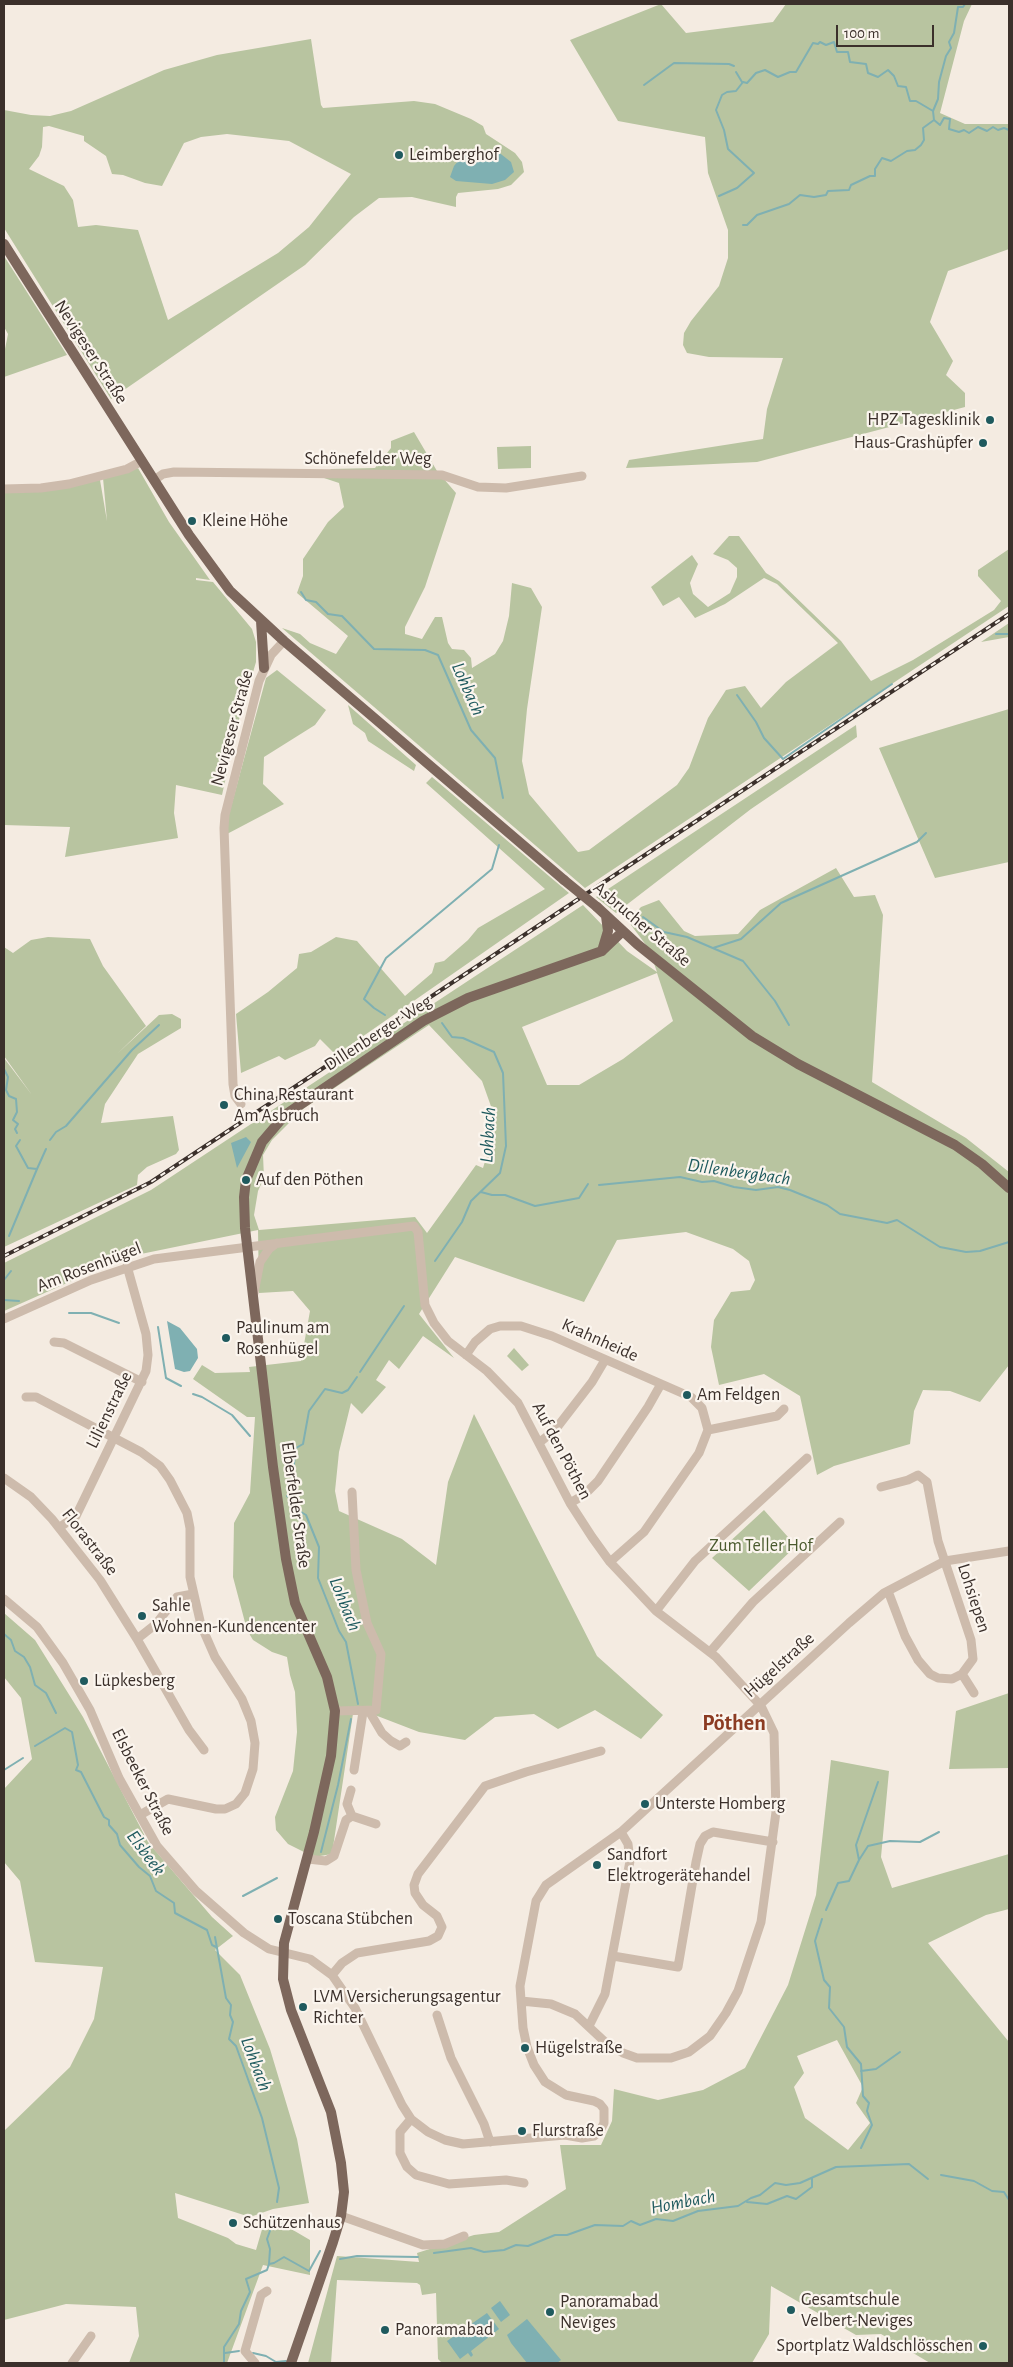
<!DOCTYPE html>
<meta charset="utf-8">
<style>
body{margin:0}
#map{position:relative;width:1013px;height:2367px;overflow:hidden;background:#f4ebe1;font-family:"Alegreya Sans",sans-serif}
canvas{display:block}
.frame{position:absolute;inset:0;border:5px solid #3b302b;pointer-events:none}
.scale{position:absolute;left:836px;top:25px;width:98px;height:22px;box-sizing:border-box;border:2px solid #3b302b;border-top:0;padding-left:6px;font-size:15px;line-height:18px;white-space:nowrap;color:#3b302b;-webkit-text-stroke:4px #fbf5ee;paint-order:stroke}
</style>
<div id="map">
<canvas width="1013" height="2367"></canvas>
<div class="frame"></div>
<div class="scale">100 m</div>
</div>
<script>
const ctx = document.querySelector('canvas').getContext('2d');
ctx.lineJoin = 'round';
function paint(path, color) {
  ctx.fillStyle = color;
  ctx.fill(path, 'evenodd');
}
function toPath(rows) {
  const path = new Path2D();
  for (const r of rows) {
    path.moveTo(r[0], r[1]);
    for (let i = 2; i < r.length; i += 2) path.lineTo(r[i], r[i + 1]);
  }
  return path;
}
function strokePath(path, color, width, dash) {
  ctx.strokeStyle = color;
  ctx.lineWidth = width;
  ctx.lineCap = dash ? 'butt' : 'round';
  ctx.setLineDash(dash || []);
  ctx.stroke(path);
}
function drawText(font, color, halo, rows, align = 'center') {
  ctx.font = font + ' "Alegreya Sans",sans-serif';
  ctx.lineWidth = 4.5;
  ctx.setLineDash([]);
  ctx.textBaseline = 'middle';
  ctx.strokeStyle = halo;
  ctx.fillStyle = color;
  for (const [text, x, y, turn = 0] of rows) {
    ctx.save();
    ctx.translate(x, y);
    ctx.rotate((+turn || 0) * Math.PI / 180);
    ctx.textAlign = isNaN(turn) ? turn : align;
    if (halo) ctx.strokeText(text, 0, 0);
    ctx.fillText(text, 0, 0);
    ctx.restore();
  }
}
paint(toPath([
 [661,4,686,33,773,22,786,4,972,4,964,21,940,113,965,124,1009,124,1009,249,948,271,930,322,953,361,946,375,965,393,965,407,757,462,626,468,629,460,763,439,767,409,783,358,709,357,687,353,683,345,684,333,691,321,719,286,728,258,728,230,708,173,705,137,618,121,570,40],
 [311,39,321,105,323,108,414,101,435,104,471,119,483,126,486,134,515,153,522,162,524,172,511,185,498,189,458,193,456,197,456,207,412,197,379,198,354,217,305,265,111,399,4,228,4,110,31,115,50,116,71,111,164,70,217,55],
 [49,126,84,136,84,141,106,156,112,174,123,175,145,183,162,186,184,143,201,137,227,134,289,141,351,174,309,227,278,253,168,320,138,230,96,225,78,227,73,200,64,186,29,169,39,156,42,147,43,127],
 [4,256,67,355,4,377,4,354,8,334,4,327],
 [414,432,437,471,456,493,425,587,405,627,405,634,422,639,435,617,442,617,448,643,452,649,464,650,471,658,472,668,495,654,503,641,509,616,512,583,531,588,542,607,527,709,522,761,529,794,578,852,589,850,677,785,689,768,708,718,726,690,745,686,761,708,786,682,838,643,777,584,764,578,725,604,695,618,679,597,663,606,651,587,692,555,698,564,690,583,693,594,708,607,730,593,737,577,737,568,728,560,713,554,729,536,739,536,766,573,779,581,841,641,871,681,913,660,994,610,1001,601,978,576,978,570,1009,549,1009,606,585,888,282,628,300,634,310,643,336,654,348,636,297,593,303,576,303,559,328,522,344,507,339,483,324,478,331,469,375,468,391,448,391,441],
 [531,446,531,468,498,469,497,447],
 [138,468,169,522,210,580,196,578,196,580,213,582,252,629,256,642,256,662,238,723,222,795,176,785,174,813,178,838,65,857,70,827,4,825,4,492,100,480,107,521,103,478],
 [1009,623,1009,637,981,642],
 [277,670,326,710,315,725,264,757,263,784,284,804,227,834,229,814,266,678],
 [348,705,416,765,414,771,368,741,365,733,353,724],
 [1009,709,1009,862,935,878,879,748],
 [856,725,857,737,751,809,616,913,596,897],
 [432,777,569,893,336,1055,320,1039,315,1046,285,1060,279,1056,241,1073,236,1014,268,992,297,968,299,954,311,952,336,937,357,941,405,996,432,973,435,963,444,961,468,940,478,928,545,889,426,783],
 [836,868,854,897,875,895,883,915,872,1082,966,1138,1009,1172,1009,1365,980,1402,950,1391,923,1390,914,1411,910,1444,834,1466,817,1475,800,1396,764,1374,719,1385,711,1347,714,1320,731,1292,750,1290,755,1280,749,1261,733,1249,686,1232,617,1240,584,1302,455,1257,419,1314,454,1358,423,1336,399,1369,389,1360,376,1380,386,1387,362,1414,351,1403,339,1452,335,1491,339,1511,402,1539,436,1565,448,1482,474,1414,597,1656,663,1715,641,1739,595,1710,558,1729,534,1714,495,1717,465,1740,419,1732,354,1707,332,1854,314,1857,288,1844,276,1830,275,1817,293,1771,297,1732,295,1692,290,1675,287,1657,272,1652,253,1640,247,1630,233,1577,234,1523,250,1493,255,1417,247,1417,193,1379,202,1365,215,1373,250,1372,249,1367,301,1361,310,1311,293,1291,259,1293,258,1230,136,1255,94,1271,4,1311,4,1263,151,1190,583,905,627,951,657,972,649,949,628,921,641,907,659,900,684,931,695,936,738,934,760,910],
 [657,973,673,1021,623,1059,579,1085,547,1085,522,1027],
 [429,1025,482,1081,493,1112,490,1145,483,1168,476,1165,427,1233,415,1217,259,1230,254,1215,258,1191,264,1178,263,1155,272,1140,303,1109],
 [48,937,90,939,103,966,146,1026,117,1054,159,1015,172,1014,181,1019,181,1028,138,1054,105,1104,101,1123,173,1116,179,1150,176,1154,147,1167,138,1175,137,1185,4,1247,4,1058,32,1095,4,1056,4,947,13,953,31,940],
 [514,1348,529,1365,522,1371,507,1356],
 [764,1510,796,1546,749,1591,712,1558],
 [4,1613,35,1640,83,1717,148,1842,212,1917,233,1936,215,1950,240,1975,270,2049,297,2139,309,2203,273,2209,250,2217,175,2193,178,2218,228,2238,236,2244,256,2250,263,2226,281,2223,310,2240,310,2275,263,2265,227,2363,129,2363,139,2336,136,2307,66,2304,4,2320,4,2131,70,2067,94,2019,103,1967,35,1962,20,1881,4,1862,4,1789,32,1759,21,1698,4,1677],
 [1009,1693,1009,1768,949,1769,956,1711],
 [831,1760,889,1771,881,1857,892,1888,1009,1854,1009,1909,986,1915,928,1943,1009,2042,1009,2363,930,2363,881,2334,856,2335,771,2286,769,2334,752,2363,442,2363,438,2359,436,2293,422,2295,420,2285,417,2283,337,2280,331,2363,308,2363,337,2256,419,2262,417,2253,474,2235,499,2232,566,2189,560,2145,601,2145,612,2121,614,2089,658,2100,703,2090,745,2068,788,1985,816,1895],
 [837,2040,863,2087,856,2103,870,2123,848,2150,805,2118,794,2087,804,2073,797,2056]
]), '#b8c4a0');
paint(toPath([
 [472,150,497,151,511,162,514,172,505,180,492,184,456,181,450,177,454,166,464,154],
 [246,1137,251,1142,237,1168,231,1143],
 [167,1321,180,1328,197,1349,198,1358,190,1371,184,1372,175,1369],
 [500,2301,510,2315,501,2322,491,2308],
 [487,2313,499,2329,471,2351,473,2355,471,2357,468,2353,460,2359,447,2341],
 [527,2319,561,2360,557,2363,527,2363,511,2343,507,2335]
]), '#7fb0b2');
strokePath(toPath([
 [965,4,963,7,958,7,954,33,949,42,951,48,946,56,939,82,938,99,933,111,934,120,940,125,944,118,950,119,949,129,959,132,964,130,969,133,978,127,987,131,993,127,998,130,1004,128,1009,130],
 [736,72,742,82],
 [743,82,747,83,756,73,765,70,778,77,790,72,796,72,813,43,818,44,820,42,826,45,834,42,837,52,848,52,850,62,866,64,868,73,878,77,888,70,894,76,898,86,906,87,910,101,916,101,933,111],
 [644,85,674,63,729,64,734,66],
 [719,196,737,188,754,173,728,149,724,130,716,110,722,95,727,92,736,91,743,82],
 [743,225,747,225,757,215,789,204,800,195,814,197,826,195,828,191,849,190,851,185,870,176,875,176,875,169,882,158,891,161,907,151,915,150,921,145,924,140,923,128,934,120],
 [301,592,306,600,316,602,328,614,342,616,374,649,425,650,438,655,471,730,495,758,503,798],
 [996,634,1009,634],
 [737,695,756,722,764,738,783,759,892,684],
 [643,917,664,932,687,937,743,961,775,1001,789,1025],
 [713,948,741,939,781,903,917,842,926,833],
 [385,1015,374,1008,364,999,386,958,492,869,499,845],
 [4,1069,8,1077,6,1090,9,1096,16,1099,17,1112,13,1120,18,1124,15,1129,17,1133],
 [50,1140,56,1132,66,1126,132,1050,159,1025],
 [37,1169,46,1149],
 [599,1185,680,1177,702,1182,714,1181,734,1187,756,1190,778,1187,790,1190,827,1205,840,1214,887,1223,897,1220,940,1247,966,1252,980,1251,1009,1242],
 [481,1192,492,1195,505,1195,535,1206,579,1198,588,1184],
 [9,1236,37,1169,28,1168,16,1146,20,1140],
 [435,1261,462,1222,471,1201,500,1173,506,1146,503,1073,494,1052,463,1038,452,1037,442,1023],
 [4,1280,11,1271],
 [4,1300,19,1301],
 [69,1313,91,1313,119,1323],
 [158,1327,166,1378,181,1386],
 [360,1372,404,1306],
 [357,1377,348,1390,342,1393,325,1389,309,1411,303,1444,296,1448,291,1486,301,1512,306,1515,319,1547,318,1578,339,1631,346,1642,358,1704],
 [193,1394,202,1397,232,1415,250,1436],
 [287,1496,296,1500],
 [4,1634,11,1640,15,1651,24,1657,30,1667,35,1685,46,1693,56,1713],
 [35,1746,65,1728,72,1732,78,1765,76,1770,81,1772,104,1817,109,1820,109,1825,117,1834,120,1845,139,1867,150,1876,156,1891,174,1903,175,1913,207,1930,212,1945,216,1947],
 [4,1770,23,1758],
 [321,1852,338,1785,351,1719],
 [859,1860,868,1846,890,1841,920,1842,939,1832],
 [243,1896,277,1878],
 [826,1910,838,1883,849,1881,859,1860,856,1845,878,1782],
 [822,1919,815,1941,824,1980,830,1987,829,2008,844,2027,847,2047,861,2064,863,2096,869,2103,867,2111,872,2125,861,2148],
 [215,1937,226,1998,231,2005,230,2015,233,2022,229,2039,236,2046,262,2118,279,2188,277,2202],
 [861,2071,876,2069,900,2052],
 [941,2175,974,2181,992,2191,1004,2192,1009,2200],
 [747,2202,767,2204,787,2196,796,2199,812,2187,812,2178],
 [434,2253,471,2248,484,2252,504,2250,516,2245,528,2246,555,2235,567,2235,595,2225,623,2226,631,2221,640,2225,656,2219,673,2221,698,2211,738,2206,751,2198,760,2195,775,2183,786,2185,800,2183,836,2167,909,2164,928,2179],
 [340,2259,357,2256,418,2257],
 [269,2264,274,2263,284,2257,309,2271,320,2251],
 [225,2353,239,2351],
 [253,2353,266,2356,276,2362,286,2361],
 [224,2363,224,2347,239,2324,241,2311,250,2292,246,2279,267,2270,269,2264,270,2249,267,2239,275,2217]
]), '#7fb0b2', 2);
strokePath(toPath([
 [154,480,163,474,174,472,442,475,478,487,506,488,582,476],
 [4,489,41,488,69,484,127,469,142,461],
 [241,1104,235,1096,233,1084,224,828,225,815,259,681,271,655,284,641],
 [254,1293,260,1262,269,1249,277,1243],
 [4,1319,91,1280,154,1259,414,1226,418,1232,425,1305,434,1323,448,1341,487,1371,518,1403,570,1503,592,1537,610,1562,656,1611,716,1657,761,1706,774,1733,776,1812,761,1922,738,1991,726,2013,710,2036,689,2052,671,2058,637,2058,623,2053,604,2041,575,2014,551,2004,521,2001],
 [54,1342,64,1343,142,1382],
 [466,1355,475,1342,490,1329,500,1326,521,1326,552,1336,691,1397,702,1408,708,1430,699,1453,644,1532,610,1562],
 [26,1397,36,1397,141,1452,160,1466,170,1480,187,1513,190,1528,190,1577,201,1625,215,1657,242,1699,251,1721,255,1743,253,1769,245,1793,236,1804,225,1809,216,1809,168,1799,140,1815],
 [708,1430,777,1416,784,1409],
 [540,1442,555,1430,592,1382,605,1360],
 [4,1478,31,1497,52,1519,100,1580,137,1639,189,1730,204,1750],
 [881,1487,908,1480,918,1475,927,1482,938,1541,971,1640,973,1659,962,1674,952,1679,938,1678,930,1674,918,1660,905,1636,888,1591],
 [570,1503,584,1495,598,1481,648,1407,661,1384],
 [60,1527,76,1516,146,1371,148,1355,146,1334,127,1266],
 [4,1599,37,1627,63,1663,90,1710,119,1778,157,1846,196,1891,244,1933,269,1949,310,1959,332,1975,355,2008,402,2105,411,2119,428,2132,445,2140,463,2144,565,2135,582,2138,594,2136,600,2131,604,2123,604,2109,600,2104,594,2101,566,2095,545,2082,534,2065,527,2047,523,2028,520,1986,536,1901,546,1885,621,1832,849,1623,884,1593,945,1561,1009,1551],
 [656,1611,695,1561,807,1458],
 [137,1639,156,1624,177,1597,193,1594],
 [710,1652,753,1602,840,1522],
 [962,1674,974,1693],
 [335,1711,376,1710,381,1654,367,1623,356,1570,352,1492],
 [369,1711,382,1733,391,1741,400,1746,406,1742],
 [354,1770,363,1712],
 [351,1790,347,1804,352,1816],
 [308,1859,326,1861,334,1856,346,1820,352,1816,376,1824],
 [613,1956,678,1967,696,1862,700,1844,705,1836,713,1832,773,1842],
 [332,1975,342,1963,357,1953,429,1941,438,1936,442,1927,437,1916,423,1905,415,1893,414,1885,418,1874,485,1786,526,1772,601,1751],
 [437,2015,451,2058,484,2124,490,2142],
 [589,2026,605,1994,630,1861,628,1844,621,1832],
 [411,2119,400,2132,400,2153,407,2167,416,2175,449,2184,506,2180,524,2183],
 [341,2216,423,2245,445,2244,464,2236],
 [72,2363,91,2336],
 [255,2363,245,2351,261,2295,267,2291]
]), '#cdbbac', 9);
strokePath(toPath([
 [4,244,189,535,230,591,284,641,564,880],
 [261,621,264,668],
 [597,907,637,944,752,1036,798,1064,955,1145,982,1164,1009,1188],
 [602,951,608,931,606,916],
 [291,2363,333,2242,341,2216,344,2192,341,2163,331,2112,291,2010,283,1979,284,1943,314,1832,331,1756,335,1711,327,1677,295,1603,286,1559,273,1467,245,1228,244,1197,246,1180,262,1142,285,1115,423,1021,468,998,602,951,623,931]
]), '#7d675c', 10);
const rail = toPath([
 [4,1256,151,1182,1009,614]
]);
strokePath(rail, '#3b302b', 4);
strokePath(rail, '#fbf5ee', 2, [5.5]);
strokePath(toPath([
 [564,880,597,907]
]), '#7d675c', 10);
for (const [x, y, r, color] of [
 [399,155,5,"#1f5a5e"],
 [990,420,5,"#1f5a5e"],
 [983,443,5,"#1f5a5e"],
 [192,521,5,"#1f5a5e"],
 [224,1105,5,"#1f5a5e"],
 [246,1180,5,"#1f5a5e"],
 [226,1338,5,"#1f5a5e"],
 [687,1395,5,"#1f5a5e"],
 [142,1616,5,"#1f5a5e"],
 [84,1681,5,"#1f5a5e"],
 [645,1804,5,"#1f5a5e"],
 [597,1865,5,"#1f5a5e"],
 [278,1919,5,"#1f5a5e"],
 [303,2007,5,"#1f5a5e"],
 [525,2048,5,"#1f5a5e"],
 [522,2131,5,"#1f5a5e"],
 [233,2223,5,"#1f5a5e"],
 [791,2310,5,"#1f5a5e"],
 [550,2312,5,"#1f5a5e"],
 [385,2330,5,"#1f5a5e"],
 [983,2346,5,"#1f5a5e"]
]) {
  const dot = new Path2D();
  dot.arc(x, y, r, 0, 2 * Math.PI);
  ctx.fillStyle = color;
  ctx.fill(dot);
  strokePath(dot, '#fbf5ee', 2);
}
drawText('18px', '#3b302b', '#fbf5ee', [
 ["Leimberghof",409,155],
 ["HPZ Tagesklinik",980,420,"right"],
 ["Haus-Grashüpfer",973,443,"right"],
 ["Kleine Höhe",202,521],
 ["China Restaurant",234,1095],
 ["Am Asbruch",234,1116],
 ["Auf den Pöthen",256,1180],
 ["Paulinum am",236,1328],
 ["Rosenhügel",236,1349],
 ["Am Feldgen",697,1395],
 ["Sahle",152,1606],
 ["Wohnen-Kundencenter",152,1627],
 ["Lüpkesberg",94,1681],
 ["Unterste Homberg",655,1804],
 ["Sandfort",607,1855],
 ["Elektrogerätehandel",607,1876],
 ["Toscana Stübchen",288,1919],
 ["LVM Versicherungsagentur",313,1997],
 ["Richter",313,2018],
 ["Hügelstraße",535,2048],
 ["Flurstraße",532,2131],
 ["Schützenhaus",243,2223],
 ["Gesamtschule",801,2300],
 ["Velbert-Neviges",801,2321],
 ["Panoramabad",560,2302],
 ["Neviges",560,2323],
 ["Panoramabad",395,2330],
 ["Sportplatz Waldschlösschen",973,2346,"right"]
], 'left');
drawText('18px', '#3b302b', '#fbf5ee', [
 ["Nevigeser Straße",91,352,57],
 ["Schönefelder Weg",368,459],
 ["Nevigeser Straße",232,728,-75],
 ["Asbrucher Straße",642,924,40],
 ["Dillenberger Weg",378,1033,-33],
 ["Am Rosenhügel",89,1267,-21],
 ["Krahnheide",600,1340,24],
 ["Lilienstraße",109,1410,-64],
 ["Auf den Pöthen",562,1451,62],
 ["Elberfelder Straße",296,1505,82],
 ["Florastraße",90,1542,52],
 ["Lohsiepen",974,1598,72],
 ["Hügelstraße",779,1665,-42],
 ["Elsbeeker Straße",143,1782,63]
]);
drawText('18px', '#4a5a2e', '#fbf5ee', [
 ["Zum Teller Hof",761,1546]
]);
drawText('italic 19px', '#1f5a5e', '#fbf5ee', [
 ["Lohbach",468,689,66],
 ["Lohbach",488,1135,-87],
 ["Dillenbergbach",739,1172,8],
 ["Lohbach",345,1604,68],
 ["Elsbeek",146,1853,53],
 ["Lohbach",256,2064,69],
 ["Hombach",683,2202,-11]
]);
drawText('bold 22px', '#8c3b22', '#fbf5ee', [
 ["Pöthen",734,1723]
]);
</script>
